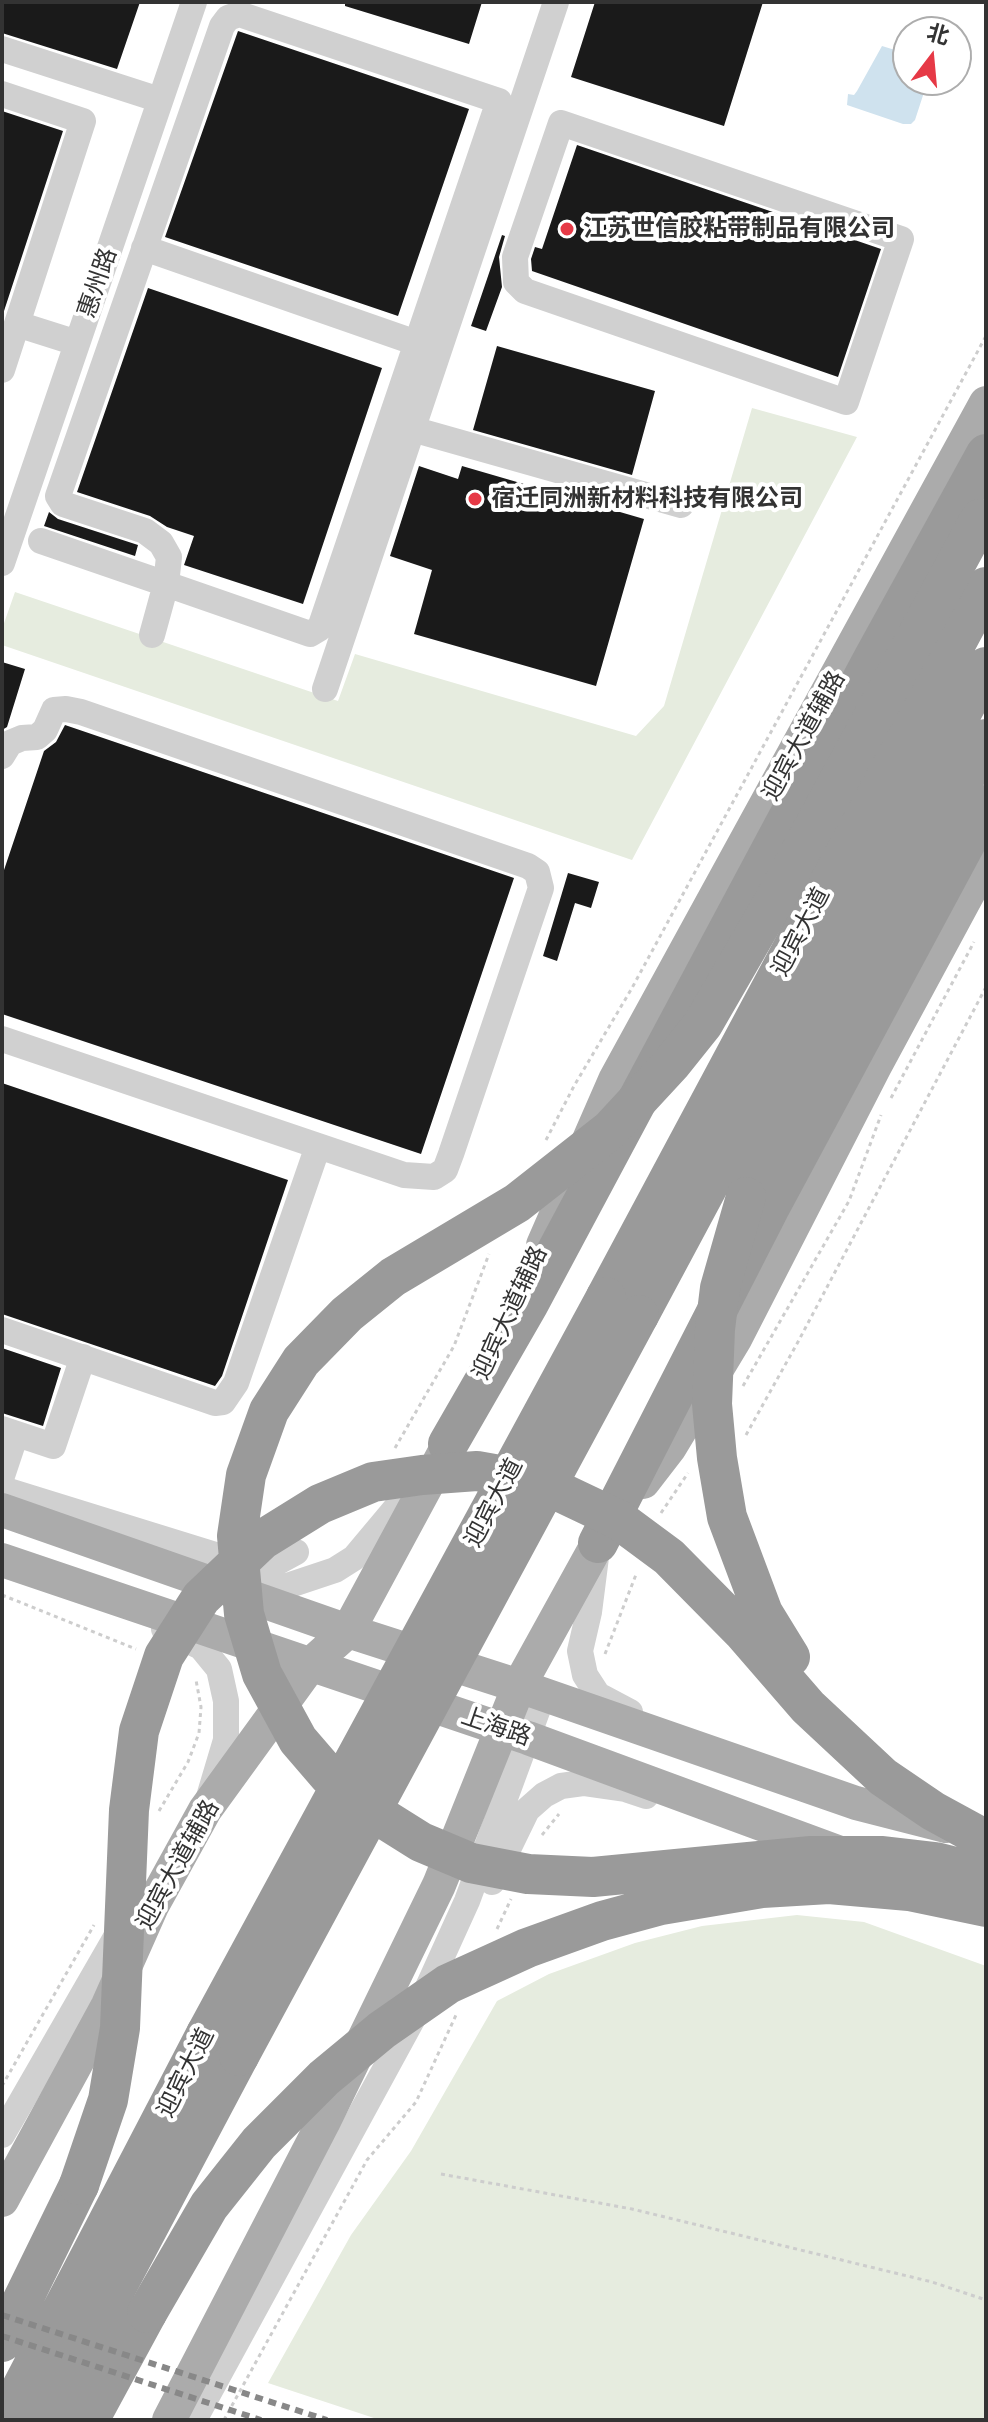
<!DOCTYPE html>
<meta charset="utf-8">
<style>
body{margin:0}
#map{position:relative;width:988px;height:2422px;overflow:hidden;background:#fff;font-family:Figtree,"Noto Sans SC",sans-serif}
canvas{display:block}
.frame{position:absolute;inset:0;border:4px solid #333;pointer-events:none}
.north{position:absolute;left:892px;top:16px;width:80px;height:80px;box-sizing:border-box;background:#fff;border:2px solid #adadad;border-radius:50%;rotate:16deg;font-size:22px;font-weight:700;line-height:32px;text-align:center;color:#333}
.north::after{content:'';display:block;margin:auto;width:28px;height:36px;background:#e63946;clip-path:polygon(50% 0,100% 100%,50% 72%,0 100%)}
</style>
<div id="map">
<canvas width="988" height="2422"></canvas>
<div class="frame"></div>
<div class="north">北</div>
</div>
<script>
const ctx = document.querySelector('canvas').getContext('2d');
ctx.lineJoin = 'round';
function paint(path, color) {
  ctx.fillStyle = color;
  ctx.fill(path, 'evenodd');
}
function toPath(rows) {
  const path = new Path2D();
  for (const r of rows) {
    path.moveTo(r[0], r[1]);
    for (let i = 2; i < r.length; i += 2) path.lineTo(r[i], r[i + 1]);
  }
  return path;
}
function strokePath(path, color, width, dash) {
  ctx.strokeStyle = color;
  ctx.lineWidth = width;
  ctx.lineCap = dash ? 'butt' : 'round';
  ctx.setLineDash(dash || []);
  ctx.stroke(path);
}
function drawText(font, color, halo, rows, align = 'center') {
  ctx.font = font + ' Figtree,"Noto Sans SC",sans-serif';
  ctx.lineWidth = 8;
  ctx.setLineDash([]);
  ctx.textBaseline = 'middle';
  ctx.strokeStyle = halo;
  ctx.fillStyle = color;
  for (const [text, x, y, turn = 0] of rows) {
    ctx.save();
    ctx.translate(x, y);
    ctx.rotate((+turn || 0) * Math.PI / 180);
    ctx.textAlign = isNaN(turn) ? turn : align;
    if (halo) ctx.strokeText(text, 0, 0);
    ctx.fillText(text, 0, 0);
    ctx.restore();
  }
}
paint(toPath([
 [752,408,857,437,632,860,2,645,2,629,15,592,338,701,355,654,636,736,664,706],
 [797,1915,864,1922,986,1966,986,2420,380,2420,268,2383,351,2235,411,2151,497,2001,549,1974,635,1943,702,1926]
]), '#e6ecdf');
paint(toPath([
 [882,46,908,54,908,80,928,80,915,120,911,124,903,124,847,105,848,94,854,95,857,91]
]), '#cfe2ee');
paint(toPath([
 [2,2,140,2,117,69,2,33],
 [345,2,482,2,469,44,345,6],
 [595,2,763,2,724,126,571,77],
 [238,31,469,109,398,316,165,237],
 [2,111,63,131,4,311,2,310],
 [577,145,881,249,838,377,532,271,531,259,535,247,542,249],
 [502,235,505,236,499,257,502,287,486,331,471,326],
 [148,288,382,368,303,604,184,565,194,536,167,527,150,516,77,492],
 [497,346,655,391,632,475,473,430],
 [419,466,458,479,462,466,644,519,596,686,414,634,432,570,390,556],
 [49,512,58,519,138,545,135,556,44,526],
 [2,662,25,669,7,727,2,730],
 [65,725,514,878,421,1154,2,1014,2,876,44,751,56,742],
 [568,873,599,882,591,908,575,903,557,961,543,956],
 [2,1083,288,1180,222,1376,215,1386,2,1314],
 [2,1348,61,1368,43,1426,2,1413]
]), '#1a1a1a');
strokePath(toPath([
 [891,1098,974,942],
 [546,1140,574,1086,632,988,986,336],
 [743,1386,849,1201,881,1115],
 [746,1435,799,1340,986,987],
 [395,1448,454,1346,489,1254],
 [661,1513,688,1473],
 [2,1595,136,1649],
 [605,1654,637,1572],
 [159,1811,188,1762,199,1733,201,1707,196,1680,198,1679],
 [542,1835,559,1814],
 [497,1929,511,1899],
 [2,2086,94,1925],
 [441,2174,632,2209,932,2282,986,2300],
 [224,2420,367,2160,416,2102,456,2015]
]), '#cdcdcd', 3, [4, 4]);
strokePath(toPath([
 [2,49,160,100],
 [2,94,83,121,2,370],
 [561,123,901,239,846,402,525,291,516,282,515,257,561,123],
 [144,248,431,348],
 [17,324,77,343],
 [412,429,681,505],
 [41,541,166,584,310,634,320,628,499,101,239,14,228,18,222,26,58,496,63,504,145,531,161,543,169,557,166,584,152,635],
 [2,563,194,2],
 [325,689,556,2],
 [2,756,10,743,22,738,37,737,45,730,54,710,66,709,81,712,528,866,537,872,541,888,451,1154,445,1170,434,1177,404,1175,2,1039],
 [2,1330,215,1403,223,1402,236,1383,318,1146],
 [2,1429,53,1446,83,1357],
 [2,1476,16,1434],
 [2,1489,228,1559,254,1564,274,1564,296,1552],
 [596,1557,589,1612,580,1651,585,1675,598,1695,630,1712],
 [241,1583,255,1587,284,1587,335,1570,354,1558,416,1484],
 [164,1629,201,1647,219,1669,226,1701,226,1740,209,1797],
 [492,1882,527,1810,544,1795,561,1786,583,1783,625,1789,646,1796],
 [2,2135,119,1932],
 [194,2420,418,2009,467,1901,543,1695]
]), '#d0d0d0', 26);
strokePath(toPath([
 [543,1245,615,1080,986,403],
 [643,1482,670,1447,735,1339,875,1066,986,860],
 [2,1510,348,1631,519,1686,856,1803,946,1826],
 [2,1560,528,1738,840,1853],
 [2,2200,108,2005,152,1906,205,1810,311,1664,348,1631,443,1455],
 [169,2420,323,2123,439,1885,519,1686,598,1543,614,1522]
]), '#ababab', 34);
strokePath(toPath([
 [746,1197,787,1104,986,739],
 [606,1297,986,587],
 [639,1315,986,667],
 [448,1444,528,1305,873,659,986,454],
 [598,1543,770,1207,986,805],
 [2,2342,79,2185],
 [5,2420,206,2034],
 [46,2420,239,2056],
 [89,2420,147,2313]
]), '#9a9a9a', 40);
strokePath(toPath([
 [2,2315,327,2420],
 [2,2336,261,2420]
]), '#888', 6, [8, 6]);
strokePath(toPath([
 [980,519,774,901,703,1024,671,1064,610,1130,517,1203,393,1277,347,1314,301,1361,269,1411,246,1475,237,1536,244,1614,262,1674,298,1740,329,1776,362,1805,421,1842,471,1863,528,1874,593,1877,811,1856,883,1856,935,1862,986,1875],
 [746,1197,720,1288,715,1329,712,1404,717,1458,727,1517,763,1613,790,1657],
 [206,2034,606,1297],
 [239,2056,639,1315],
 [79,2185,108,2100,120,2028,129,1810,139,1731,164,1656,201,1598,262,1540,320,1504,373,1482,422,1475,477,1471,539,1482,619,1520,669,1557,743,1632,808,1707,883,1777,933,1811,986,1840],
 [147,2313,209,2206,259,2143,324,2078,382,2030,448,1984,527,1948,602,1921,661,1905,762,1888,829,1884,909,1891,986,1907]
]), '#9a9a9a', 40);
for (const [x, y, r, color] of [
 [567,229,8,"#e63946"],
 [475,499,8,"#e63946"]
]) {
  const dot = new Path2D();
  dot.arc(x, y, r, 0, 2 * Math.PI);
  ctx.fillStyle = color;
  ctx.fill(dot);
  strokePath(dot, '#fff', 3);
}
drawText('bold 24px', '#333', '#fff', [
 ["江苏世信胶粘带制品有限公司",583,229],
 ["宿迁同洲新材料科技有限公司",491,499]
], 'left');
drawText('24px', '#333', '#fff', [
 ["惠州路",98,283,-71],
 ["迎宾大道辅路",804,736,-61],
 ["迎宾大道",801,932,-62],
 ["迎宾大道辅路",510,1313,-65],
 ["迎宾大道",494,1503,-62],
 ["上海路",496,1727,19],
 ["迎宾大道辅路",178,1865,-61],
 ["迎宾大道",186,2073,-63]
]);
</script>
